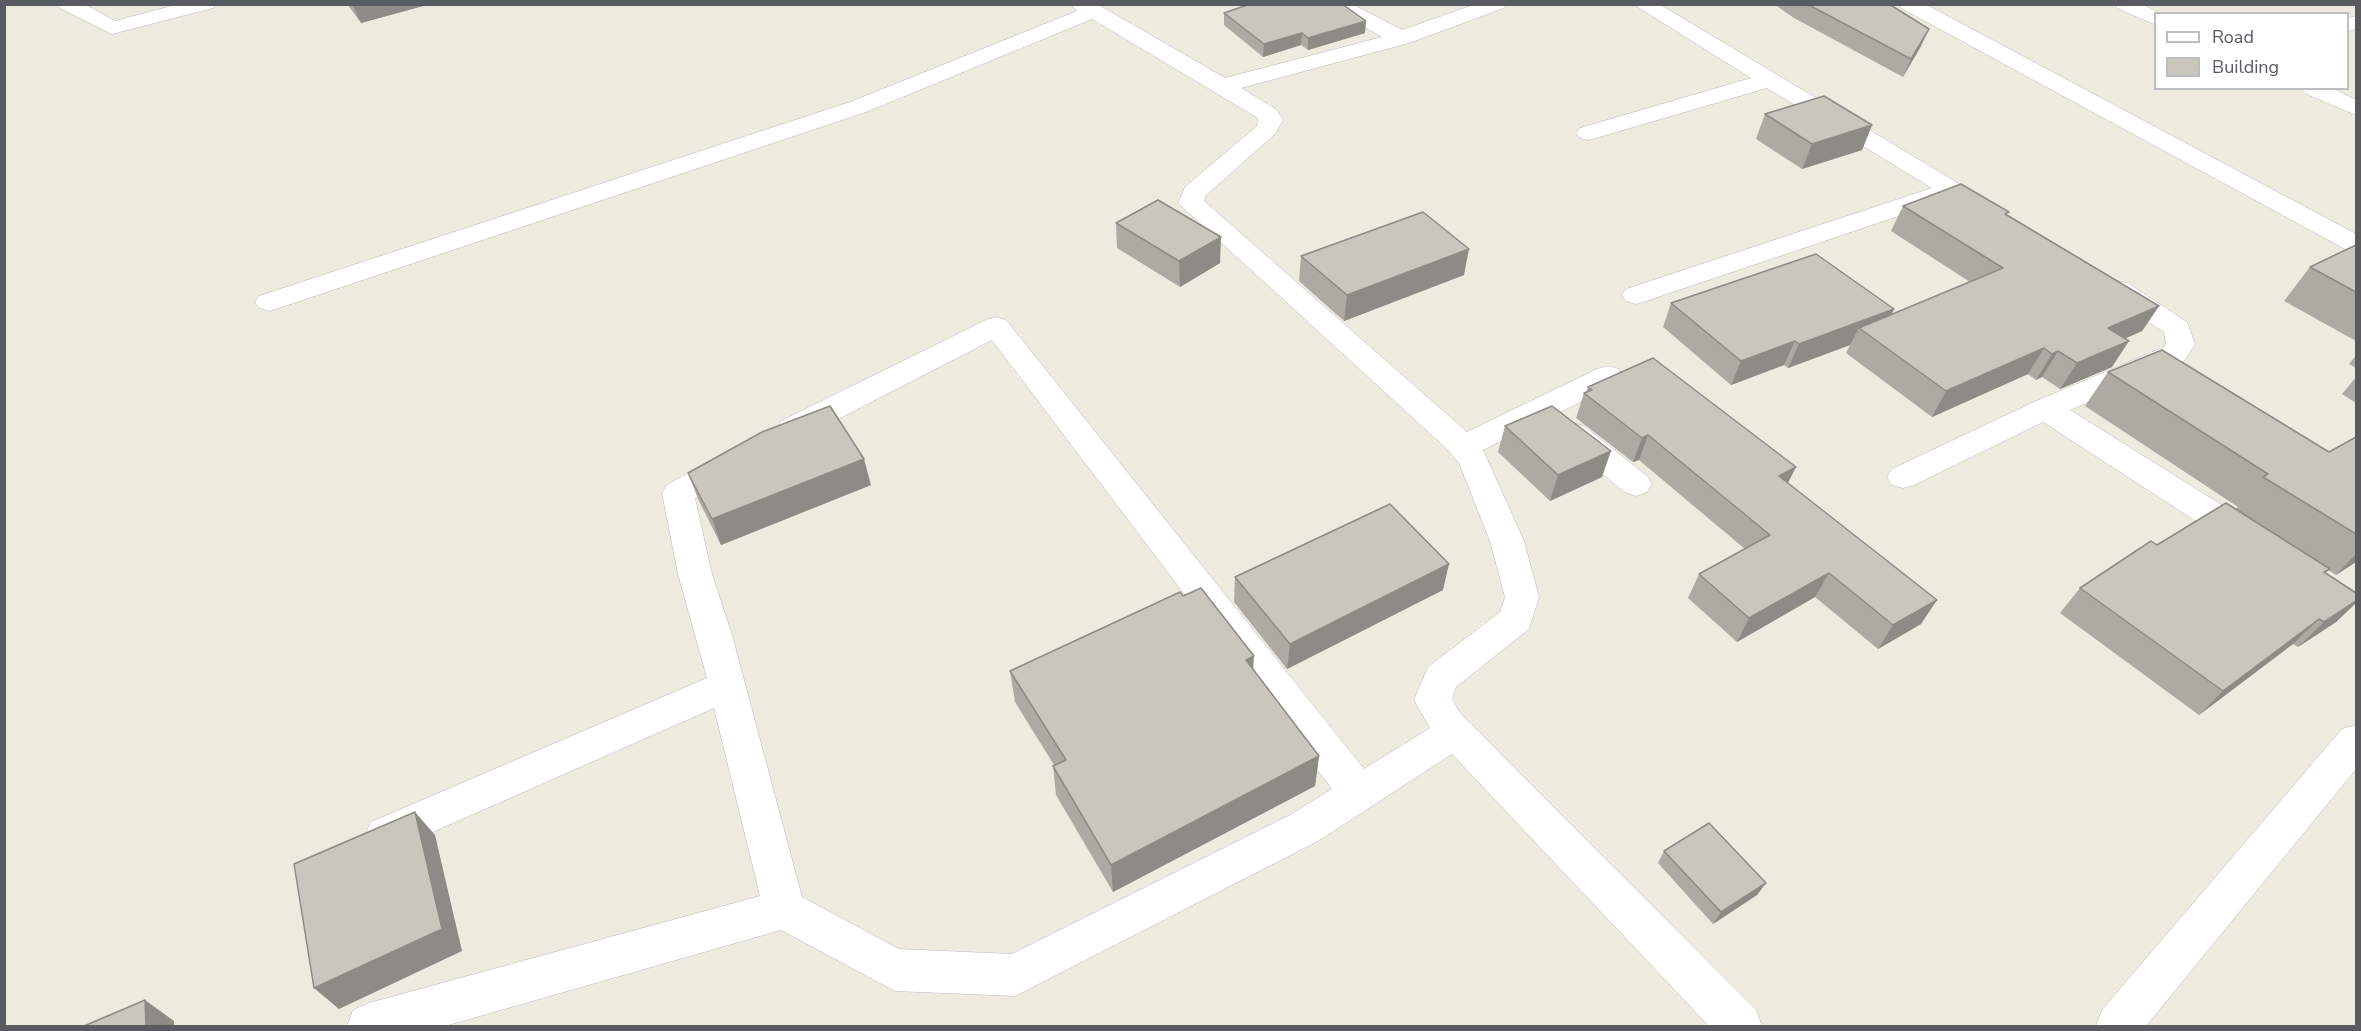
<!DOCTYPE html>
<style>
body{margin:0}
#map{position:relative;width:2361px;height:1031px;overflow:hidden;background:#edeade;font-family:"Nunito Sans",sans-serif}
canvas{display:block}
.frame{position:absolute;inset:0;border:6px solid #585c61;pointer-events:none}
.legend{position:absolute;left:2154px;top:12px;width:195px;height:78px;box-sizing:border-box;background:#fff;border:2px solid #bcbec0;margin:0;padding:8px 10px;list-style:none;font-size:18px;color:#585c61}
.legend li{display:flex;align-items:center;gap:12px;height:30px}
.legend b{width:30px;border:2px solid #bcbec0}
</style>
<div id="map">
<canvas width="2361" height="1031"></canvas>
<div class="frame"></div>
<ul class="legend">
<li><b style="height:8px;background:#fff"></b>Road</li>
<li><b style="height:16px;background:#c9c6be"></b>Building</li>
</ul>
</div>
<script>
const ctx = document.querySelector('canvas').getContext('2d');
ctx.lineJoin = 'round';
function toPath(rows) {
  const path = new Path2D();
  for (const r of rows) {
    path.moveTo(r[0], r[1]);
    for (let i = 2; i < r.length; i += 2) path.lineTo(r[i], r[i + 1]);
  }
  return path;
}
function strokePath(path, color, width, dash) {
  ctx.strokeStyle = color;
  ctx.lineWidth = width;
  ctx.lineCap = dash ? 'butt' : 'round';
  ctx.setLineDash(dash || []);
  ctx.stroke(path);
}
function paint(path, color) {
  ctx.fillStyle = color;
  ctx.fill(path, 'evenodd');
}
const minor = toPath([
 [57,4,84,4,115,21,179,4,216,4,213,8,112,34,60,8,57,4],
 [1071,4,1097,4,1225,78,1382,37,1325,4,1352,4,1402,30,1476,4,1507,4,1504,8,1409,43,1241,88,1276,109,1283,120,1275,134,1206,195,1204,201,1467,432,1597,369,1608,366,1619,369,1623,376,1619,383,1483,450,1524,541,1539,597,1529,629,1456,687,1452,699,1460,713,1756,1010,1762,1026,1709,1026,1452,754,1318,841,1015,996,895,991,781,930,445,1026,347,1026,353,1010,369,1003,760,896,714,708,385,853,371,848,365,835,371,822,707,678,678,574,662,493,667,485,720,455,731,452,742,455,747,463,742,471,695,498,712,574,732,635,802,897,899,949,1012,954,1290,815,1332,789,992,340,803,437,792,440,781,437,777,429,781,421,986,320,996,317,1006,320,1364,769,1430,728,1414,700,1428,667,1500,612,1505,597,1490,541,1459,463,1445,447,1178,203,1185,187,1257,126,1258,118,1092,19,866,112,279,308,269,311,259,308,255,302,259,296,850,102,1077,11,1071,4],
 [1633,4,1659,4,1998,207,2002,212,1998,217,1989,220,1980,217,1949,199,1646,301,1636,304,1626,301,1622,295,1626,289,1932,188,1767,88,1596,138,1588,140,1580,138,1576,133,1580,128,1751,78,1633,4],
 [1898,4,1925,4,2356,234,2356,252,2347,250,1901,8,1898,4],
 [2114,4,2142,4,2161,14,2156,14,2156,25,2117,8,2114,4],
 [2356,16,2356,29,2348,31,2348,18,2356,16],
 [2301,88,2332,88,2356,100,2356,115,2304,93,2301,88],
 [2118,281,2128,283,2187,322,2195,344,2184,361,2070,410,2260,529,2265,538,2260,547,2248,550,2236,547,2043,422,1914,485,1903,488,1892,485,1887,477,1892,469,2034,402,2164,347,2166,344,2164,332,2108,295,2104,289,2108,283,2118,281],
 [1573,423,1584,426,1647,476,1652,484,1647,492,1636,496,1625,492,1562,442,1557,434,1562,426,1573,423],
 [2356,725,2356,769,2146,1026,2096,1026,2102,1010,2342,729,2356,725]
]);
strokePath(minor, '#b7babf', 1);
paint(minor, '#fff');
paint(toPath([
 [347,4,422,4,423,6,361,23],
 [1774,4,1889,4,1921,46,1903,77,1794,18],
 [1224,13,1365,33,1308,50,1301,45,1263,57,1224,25],
 [1765,114,1872,125,1862,150,1802,169,1756,139],
 [1903,206,2008,215,2159,306,2142,331,2125,338,2112,367,2060,389,2042,377,2036,380,2028,374,1932,417,1846,353,1850,345,1788,368,1784,365,1731,385,1663,327,1671,303,1894,309,1892,314,1970,282,1891,231],
 [1116,223,1220,263,1180,287,1117,248],
 [2356,245,2356,341,2284,301,2310,267],
 [1301,256,1464,275,1344,321,1299,281],
 [2356,355,2356,368,2349,364],
 [2108,372,2329,452,2356,437,2356,562,2336,575,2328,570,2325,573,2356,593,2356,603,2336,622,2298,647,2293,644,2199,715,2060,613,2080,588,2157,545,2235,509,2238,507,2085,406],
 [2356,377,2356,403,2342,394],
 [1588,387,1788,483,1921,624,1878,649,1815,597,1737,642,1688,598,1699,574,1745,549,1639,460,1633,462,1576,418,1584,393,1586,392],
 [1505,426,1602,477,1550,501,1498,452],
 [688,473,871,485,721,545,698,499],
 [1235,577,1443,590,1287,669,1234,602],
 [1183,596,1253,669,1319,756,1315,786,1113,892,1056,795,1053,766,1054,765,1015,702,1010,671],
 [1664,851,1766,883,1757,895,1713,924,1658,863]
]), '#adaaa3');
paint(toPath([
 [352,4,422,4,423,6,361,23],
 [1366,21,1365,33,1308,50,1308,38],
 [1929,29,1921,46,1903,77,1911,59],
 [1302,33,1301,45,1263,57,1264,44],
 [1872,125,1862,150,1802,169,1812,144],
 [1221,237,1220,263,1180,287,1179,261],
 [1469,249,1464,275,1344,321,1347,295],
 [2159,306,2142,331,2091,354,2108,328],
 [1894,309,1882,333,1859,328,1850,345,1788,368,1799,344],
 [1795,341,1784,365,1731,385,1741,361],
 [2129,341,2112,367,2060,389,2077,363],
 [2044,348,2028,374,1932,417,1946,391],
 [2058,351,2042,377,2036,380,2052,354],
 [1648,435,1639,460,1633,462,1642,438],
 [1611,451,1602,477,1550,501,1558,475],
 [864,459,871,485,721,545,712,519],
 [1796,467,1784,491,1779,476],
 [2356,554,2356,562,2336,575],
 [1449,564,1443,590,1287,669,1290,644],
 [1829,573,1815,597,1737,642,1749,618],
 [1937,600,1921,624,1878,649,1893,625],
 [2356,601,2356,603,2336,622,2298,647,2324,622],
 [2319,619,2293,644,2199,715,2223,691],
 [1254,656,1252,687,1246,660],
 [1319,756,1315,786,1113,892,1111,865],
 [415,812,435,835,462,951,339,1009,314,988],
 [1766,883,1757,895,1713,924,1721,912],
 [145,1000,174,1021,174,1026,146,1026]
]), '#8d8b85');
const building = toPath([
 [1250,4,1342,4,1366,21,1308,38,1302,33,1264,44,1224,13,1250,4],
 [1807,4,1889,4,1929,29,1911,59,1807,4],
 [1824,96,1872,125,1812,144,1765,114,1824,96],
 [1961,184,2009,212,2005,214,2159,306,2108,328,2129,341,2077,363,2058,351,2052,354,2044,348,1946,391,1859,328,2003,268,1903,206,1961,184],
 [1158,200,1221,237,1179,261,1116,223,1158,200],
 [1423,212,1469,249,1347,295,1301,256,1423,212],
 [2356,245,2356,292,2310,267,2356,245],
 [1816,254,1894,309,1799,344,1795,341,1741,361,1671,303,1816,254],
 [2162,350,2329,452,2356,437,2356,534,2263,477,2268,474,2108,372,2162,350],
 [1653,358,1796,467,1779,476,1937,600,1893,625,1829,573,1749,618,1699,574,1770,535,1648,435,1642,438,1584,393,1592,390,1588,387,1653,358],
 [830,406,864,459,712,519,688,473,762,432,830,406],
 [1552,406,1611,451,1558,475,1505,426,1552,406],
 [2226,503,2330,569,2324,572,2356,593,2356,601,2324,622,2319,619,2223,691,2080,588,2151,541,2157,545,2226,503],
 [1390,504,1449,564,1290,644,1235,577,1390,504],
 [1201,588,1254,656,1246,660,1319,756,1111,865,1053,766,1066,760,1010,671,1180,592,1183,596,1201,588],
 [415,812,442,929,314,988,294,864,415,812],
 [1709,823,1766,883,1721,912,1664,851,1709,823],
 [145,1000,146,1026,84,1026,145,1000]
]);
paint(building, '#c9c6be');
strokePath(building, '#8d8b85', 1.5);
</script>
